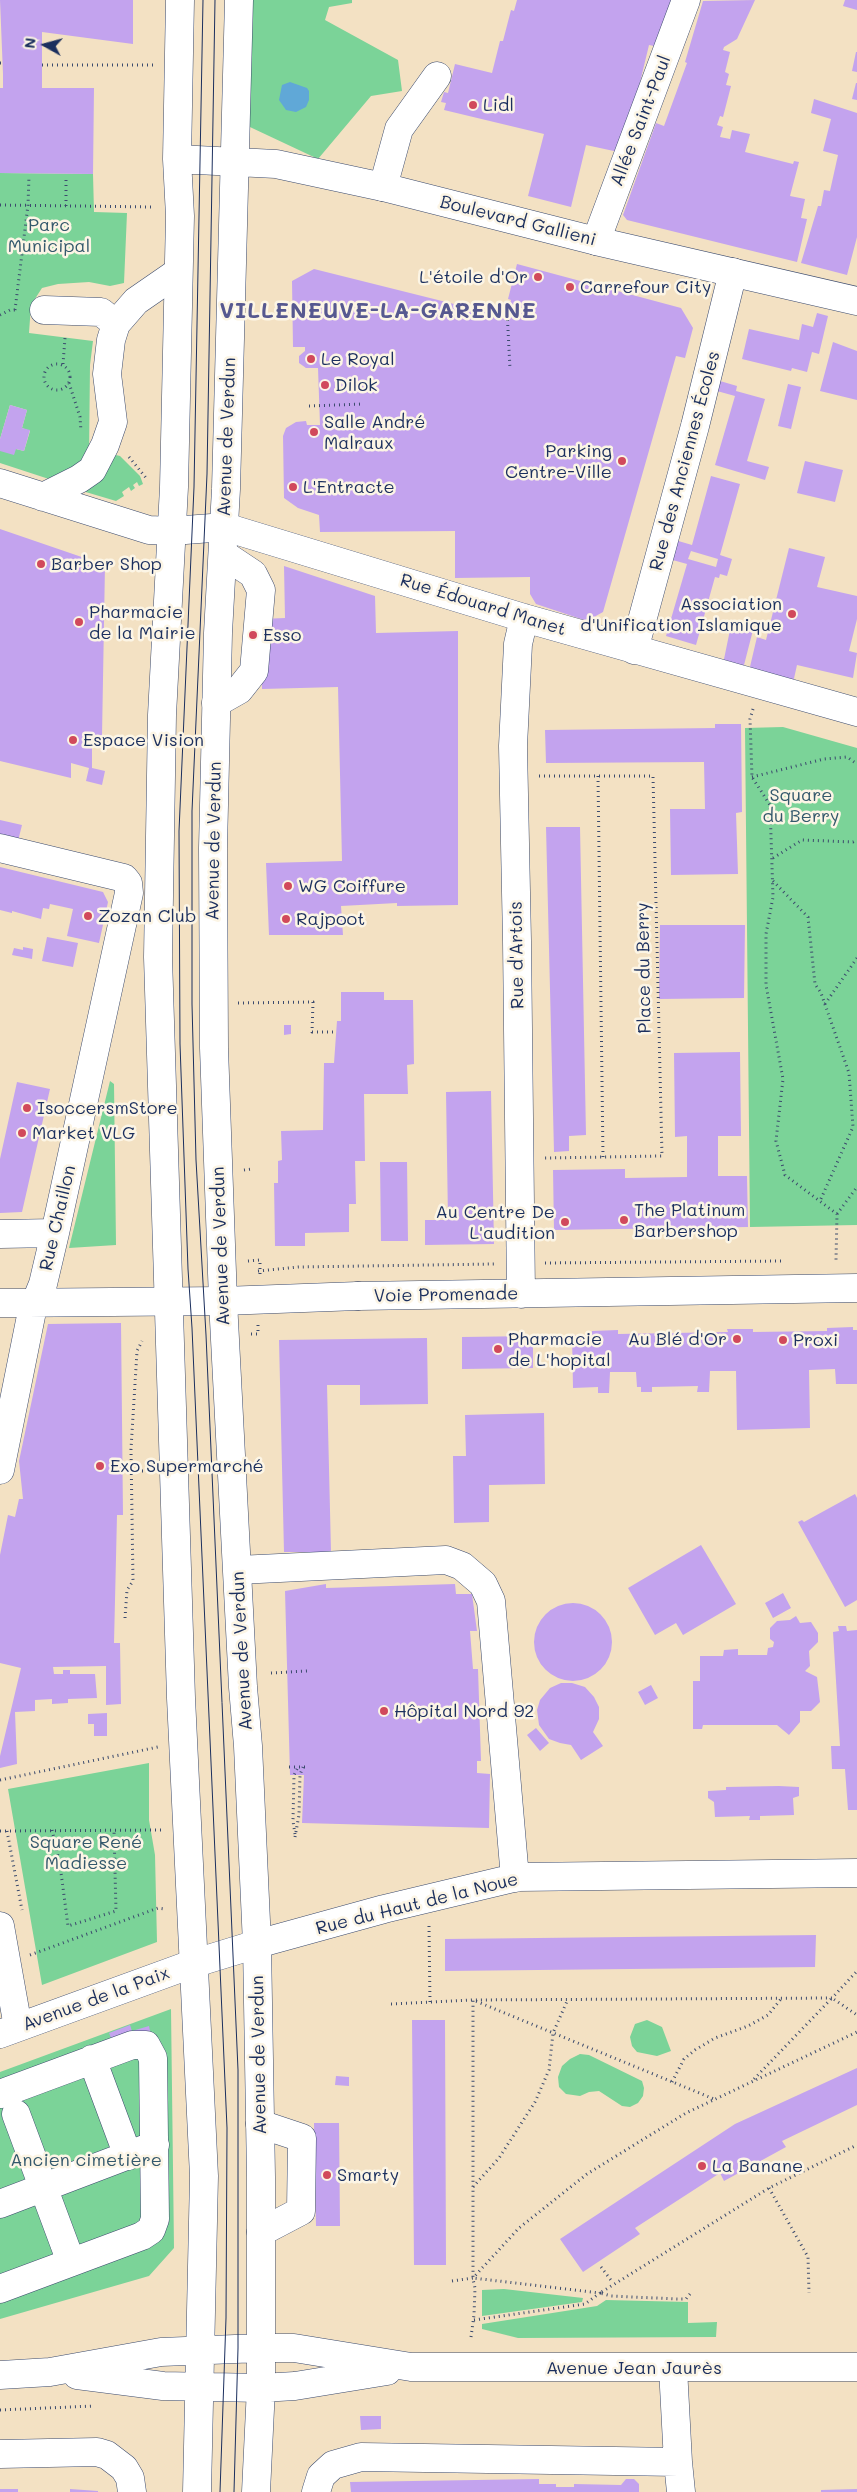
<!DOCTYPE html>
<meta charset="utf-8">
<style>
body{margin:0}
#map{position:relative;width:857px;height:2492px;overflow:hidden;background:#f3e1c3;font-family:Mali,sans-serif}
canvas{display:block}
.north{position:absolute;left:20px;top:20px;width:50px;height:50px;-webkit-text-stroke:4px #fcf5e5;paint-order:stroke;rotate:277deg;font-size:14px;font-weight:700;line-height:20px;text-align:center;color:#1b2f5e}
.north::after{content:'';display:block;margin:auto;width:18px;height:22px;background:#1b2f5e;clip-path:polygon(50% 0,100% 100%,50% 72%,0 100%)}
</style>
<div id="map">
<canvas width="857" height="2492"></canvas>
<div class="north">N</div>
</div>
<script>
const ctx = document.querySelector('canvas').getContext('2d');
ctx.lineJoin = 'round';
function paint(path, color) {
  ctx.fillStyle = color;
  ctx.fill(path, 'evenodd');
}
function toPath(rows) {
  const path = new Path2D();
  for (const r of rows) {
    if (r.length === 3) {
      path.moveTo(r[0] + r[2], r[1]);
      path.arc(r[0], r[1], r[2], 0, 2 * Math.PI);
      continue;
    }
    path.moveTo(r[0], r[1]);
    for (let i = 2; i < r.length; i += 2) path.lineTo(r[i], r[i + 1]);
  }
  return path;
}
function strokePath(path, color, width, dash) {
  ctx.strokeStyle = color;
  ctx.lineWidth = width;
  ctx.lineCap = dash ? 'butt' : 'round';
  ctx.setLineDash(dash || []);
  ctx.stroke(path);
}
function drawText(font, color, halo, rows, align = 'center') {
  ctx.font = font + ' Mali,sans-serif';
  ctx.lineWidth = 5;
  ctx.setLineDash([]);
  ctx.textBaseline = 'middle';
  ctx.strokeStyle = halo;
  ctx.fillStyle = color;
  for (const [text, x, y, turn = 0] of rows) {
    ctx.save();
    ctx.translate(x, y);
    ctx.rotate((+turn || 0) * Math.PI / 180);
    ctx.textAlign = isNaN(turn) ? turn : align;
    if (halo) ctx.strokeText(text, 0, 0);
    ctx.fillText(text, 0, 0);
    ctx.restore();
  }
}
paint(toPath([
 [240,0,352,0,352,3,329,7,325,20,398,60,402,91,371,96,318,159,235,120],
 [0,173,93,174,94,212,127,213,124,283,110,286,89,282,58,284,42,288,31,305,29,333,93,341,90,365,89,457,55,481,0,463,0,451,16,449,24,451,30,431,22,428,27,410,10,405,0,439],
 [112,454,120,456,140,476,143,484,139,486,137,482,133,485,135,488,131,491,129,487,122,492,124,496,116,501,79,490],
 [783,727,857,748,857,1225,750,1227,745,728],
 [110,1081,114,1084,116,1245,69,1248],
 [149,1763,149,1820,155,1855,157,1942,42,1985,8,1789],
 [171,2009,174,2248,149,2276,0,2319,0,2072],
 [647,2020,662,2027,671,2051,657,2056,637,2052,632,2046,630,2037,635,2024],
 [580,2054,589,2055,642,2081,644,2088,643,2096,638,2103,630,2107,622,2106,599,2091,589,2092,580,2096,566,2094,559,2087,558,2077,562,2066,570,2059],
 [504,2289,583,2298,582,2302,482,2316,482,2290],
 [606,2300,688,2302,688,2323,717,2322,716,2337,518,2338,482,2329,482,2324,597,2306]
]), '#7bd398');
paint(toPath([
 [290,82,307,88,309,91,309,100,306,107,296,112,286,110,279,100,282,85]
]), '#60a8d7');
paint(toPath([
 [0,0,133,0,133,44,42,32,42,88,94,88,93,174,0,173,0,88,3,88,3,74],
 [517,0,677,0,659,47,649,45,623,153,586,145,571,207,528,196,544,134,444,110,446,103,441,102,444,92,448,93,455,64,492,73,500,41,503,41,511,10,514,11],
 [755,0,737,39,724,47,723,50,730,52,725,72,729,74,726,85,731,86,723,117,720,116,717,125,723,127,720,137,730,139,732,130,750,134,745,152,793,164,794,161,799,162,790,196,805,199,801,218,807,219,797,262,627,220,623,215,656,123,664,126,687,63,685,62,703,1],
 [845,0,857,0,857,10,843,6],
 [856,52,857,52,857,72,852,71],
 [856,83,857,83,857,100,852,99],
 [814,99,857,113,857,237,847,275,801,263,818,206,821,206,824,190,830,191,838,155,823,151,831,119,811,113],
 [517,264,681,308,693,328,685,358,676,356,603,612,594,617,589,617,587,621,536,604,530,594,530,577,455,578,455,531,320,532,319,515,298,508,284,498,283,436,286,428,296,422,306,421,307,425,320,425,318,368,306,368,299,363,299,356,305,351,305,347,293,347,292,281,314,269,498,315,497,319,515,308,509,307,511,300,508,299],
 [817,313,828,316,819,354,812,352,807,372,792,368,791,371,742,359,749,329,799,340,802,324,813,327],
 [833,342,857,351,857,400,820,391],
 [720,381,737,386,736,391,765,399,747,461,769,467,765,480,715,465,735,396,717,391],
 [788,384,801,387,791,429,778,426],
 [10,405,27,410,22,428,30,430,24,451,16,449,14,455,0,451,0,439],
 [805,461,843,470,835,502,797,493],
 [711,476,740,484,720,555,732,559,727,576,720,574,719,578,715,577,696,645,666,636,687,564,669,559,675,540,692,545],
 [691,551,718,559,716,567,688,559],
 [0,529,105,565,102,736,92,737,92,768,105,771,102,785,86,781,89,768,71,763,71,778,0,761],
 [789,548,825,557,817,587,857,596,857,619,849,651,857,653,853,678,797,665,793,683,749,671,757,637,766,640],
 [284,566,375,596,376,633,458,631,458,905,397,906,397,903,341,906,343,935,269,935,266,863,342,861,338,687,262,689,261,619,285,618],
 [731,625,753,630,743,669,723,664],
 [715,724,741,724,742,812,736,813,738,874,671,875,670,809,705,809,704,762,546,763,545,730,715,728],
 [0,820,22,825,18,841,0,836],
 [546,827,580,827,586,1135,569,1136,569,1151,554,1152],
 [0,867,103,892,108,902,99,943,67,936,73,909,50,904,49,909,43,908,41,919,12,911,12,913,0,910],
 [660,925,745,925,744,998,659,999],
 [47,937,78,943,73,967,42,961],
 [23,947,33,949,32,959,12,955,14,948,23,950],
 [341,992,384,992,384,1000,413,1000,414,1064,407,1065,408,1094,364,1094,365,1161,355,1161,356,1204,349,1204,349,1232,305,1233,305,1246,275,1246,274,1183,278,1183,278,1161,282,1160,281,1131,323,1130,324,1063,334,1063,337,1021,341,1021],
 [284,1025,291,1025,291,1034,284,1035],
 [740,1052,741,1136,718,1136,718,1176,747,1176,748,1227,554,1230,553,1170,625,1169,625,1178,687,1177,687,1136,675,1137,674,1053],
 [17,1082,50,1089,22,1212,0,1213,0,1159],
 [491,1091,494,1244,425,1245,425,1220,448,1220,446,1092],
 [380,1162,407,1162,408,1241,381,1241],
 [121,1323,123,1515,117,1515,114,1643,120,1643,121,1704,106,1705,106,1666,53,1667,54,1674,63,1674,63,1670,70,1670,70,1674,95,1674,97,1698,68,1699,68,1703,52,1704,52,1699,35,1700,35,1711,15,1712,17,1764,0,1768,0,1756,21,1668,0,1663,0,1555,8,1515,15,1517,19,1499,23,1499,19,1461,48,1324],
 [853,1327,853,1330,857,1330,857,1384,836,1384,835,1369,809,1370,810,1428,737,1430,736,1371,710,1371,709,1392,697,1392,698,1386,652,1387,652,1392,641,1392,641,1387,637,1387,636,1372,610,1372,609,1393,598,1393,598,1387,573,1388,572,1335,592,1335,592,1331,618,1330,618,1334,728,1332,727,1329,753,1329,753,1332,827,1331,827,1328],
 [533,1336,533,1368,462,1369,462,1337],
 [427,1338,428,1404,360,1405,360,1385,327,1385,331,1552,284,1552,279,1340],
 [544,1413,545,1484,489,1485,489,1522,454,1523,453,1456,466,1456,465,1415],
 [855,1494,857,1498,857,1600,845,1607,798,1522,802,1520,804,1522],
 [701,1545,736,1604,683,1635,676,1623,655,1635,628,1588],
 [326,1584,326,1588,455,1584,456,1594,472,1594,477,1631,470,1631,473,1669,478,1669,481,1761,477,1761,477,1773,490,1774,489,1828,302,1823,304,1775,290,1775,285,1591],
 [783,1593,791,1608,773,1618,765,1603],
 [573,1642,39],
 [796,1616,800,1623,811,1622,818,1633,818,1642,809,1651,810,1666,805,1671,817,1677,820,1702,811,1711,800,1711,800,1722,789,1735,777,1725,703,1725,702,1729,693,1729,693,1681,700,1681,700,1656,723,1656,724,1650,738,1649,738,1655,767,1655,768,1648,773,1647,774,1642,770,1639,770,1628,777,1621,790,1620],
 [838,1626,846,1626,847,1631,857,1630,857,1810,848,1810,845,1769,832,1769,831,1746,840,1746,833,1632,839,1631],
 [561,1683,572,1683,585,1687,594,1697,599,1707,599,1719,593,1732,603,1746,581,1760,571,1745,560,1743,549,1739,539,1725,537,1710,540,1700,550,1688],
 [651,1685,658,1698,645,1705,638,1692],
 [107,1713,107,1736,94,1736,94,1724,88,1724,88,1714],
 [536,1728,549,1743,540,1751,527,1735],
 [779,1786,799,1787,799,1796,793,1798,794,1815,760,1816,760,1820,749,1820,750,1816,715,1817,714,1802,708,1798,708,1791,726,1790,726,1787],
 [816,1935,815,1967,445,1971,445,1939],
 [412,2020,445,2020,446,2265,414,2265],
 [130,2025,132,2031,149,2026,150,2031,113,2043,109,2033],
 [857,2068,857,2105,782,2141,786,2147,724,2181,720,2173,635,2228,640,2234,583,2272,560,2239,735,2124],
 [336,2076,349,2077,349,2086,335,2085],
 [314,2123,339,2123,340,2226,316,2226],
 [360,2416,381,2416,381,2429,361,2430],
 [539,2479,539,2484,556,2484,556,2487,574,2487,574,2484,621,2485,626,2479,634,2479,639,2484,639,2492,351,2492,350,2482],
 [0,2489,18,2489,18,2492,0,2492],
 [70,2489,98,2491,98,2492,70,2492],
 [857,2489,857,2492,821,2492,821,2490]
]), '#c3a3ee');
const minor = toPath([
 [383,187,399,129,437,76],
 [596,241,686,0],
 [44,310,101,312,116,324],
 [0,483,149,530,172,531,225,527,524,618,857,712],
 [43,497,79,479,92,470,105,445,113,422,107,374,111,340,116,324,136,301,178,272],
 [634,650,695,426,733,272],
 [216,703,239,690,254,671,261,590,253,574,223,554],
 [0,848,124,878,128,883,129,893,55,1233,43,1284,32,1311,0,1470],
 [0,1234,55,1233],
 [521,1294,517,941,513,746,518,644,524,618],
 [358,1296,857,1288],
 [0,1303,223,1301],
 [238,1570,446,1560,462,1566,483,1584,491,1601,515,1878],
 [0,1926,18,2027],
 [0,2034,192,1964,257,1944,384,1909,518,1877,857,1873],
 [92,2059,128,2156],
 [0,2094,132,2045,146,2045,153,2058,155,2219,151,2230,142,2236,0,2289],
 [16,2114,71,2262],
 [260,2124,302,2138,301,2211,261,2232],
 [0,2204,155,2145],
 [673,2368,678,2462],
 [0,2454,97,2452,107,2455,124,2468,130,2478,132,2492],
 [316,2492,321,2476,333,2465,361,2457,678,2462,681,2492]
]);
const major = toPath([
 [180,0,177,159,180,216,174,487,162,715,158,957,181,1698,204,2176,197,2492],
 [239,0,226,489,218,633,213,848,214,1048,223,1301,243,1687,248,1746,257,1944,261,2177,261,2388,256,2492],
 [177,159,276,164,383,187,596,241,857,301],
 [223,1301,358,1296],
 [0,2375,50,2372,161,2352,260,2348,294,2348,411,2367,857,2367],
 [77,2375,163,2386,261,2388,295,2386,387,2371]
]);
strokePath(minor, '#3b4a6d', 29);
strokePath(major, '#3b4a6d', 29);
strokePath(toPath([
 [0,63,3,63],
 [42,65,153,65],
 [0,205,154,207],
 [66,206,66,178],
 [15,310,28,205,29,176],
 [507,310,510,369],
 [0,315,10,310,15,310],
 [57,377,13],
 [63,364,65,338],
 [69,383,80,417,81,431],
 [309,406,363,404],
 [129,457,147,479],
 [753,709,750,719,752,777,770,805,773,897,766,934,766,985,783,1079,776,1141,785,1175,837,1214,836,1260],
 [539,776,653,776,662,1156,545,1158],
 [598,776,603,1157],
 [752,777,824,759,847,757,857,764],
 [773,858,802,840,853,842,857,840],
 [773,881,808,917,815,984,821,993,849,1073,853,1127,820,1201],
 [238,1003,313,1002,312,1032,337,1032],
 [825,1004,857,958],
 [244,1170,252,1169],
 [837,1214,857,1187],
 [248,1261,260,1260,260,1274],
 [545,1263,781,1261],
 [258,1271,298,1267,494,1264],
 [251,1334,258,1334,258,1325],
 [132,1471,148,1471],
 [125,1618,127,1590,133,1581,131,1449,137,1351,142,1341],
 [271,1673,307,1671],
 [289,1767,309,1767],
 [0,1780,158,1747],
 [52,1830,60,1865,68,1926,116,1911,114,1830],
 [0,1831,162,1830],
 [7,1831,22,1910],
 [295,1834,293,1821,294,1775,298,1767],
 [295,1837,299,1815,300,1775,303,1767],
 [429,1926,430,2003],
 [30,1955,158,1908,165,1909],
 [391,2004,473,2000,832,1998,857,1971],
 [754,2079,832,1998,857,2015],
 [672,2082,684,2059,695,2050,715,2038,748,2026,768,2015,781,1999],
 [473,2187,499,2158,535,2102,549,2070,553,2033,568,1999],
 [769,2188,808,2257,809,2293],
 [601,2267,613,2283],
 [452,2281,473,2278,519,2228,587,2174,686,2113,857,2032],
 [690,2294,686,2299,677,2299,611,2296,600,2293,769,2188,857,2145],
 [474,2320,585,2304,600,2293,473,2278,473,2000,714,2099],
 [471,2337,474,2315,475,2288,473,2279],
 [0,2410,94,2406]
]), '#3b4a6d', 3, [1, 4]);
strokePath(minor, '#fff', 28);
strokePath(major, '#fff', 28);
strokePath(toPath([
 [203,0,194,487,179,831,180,1044,188,1269,192,1328,227,2128,226,2318,220,2492],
 [215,0,207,474,192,811,192,1004,196,1160,206,1335,238,2070,238,2348,234,2492]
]), '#1b2f5e', 1);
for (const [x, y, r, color] of [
 [473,105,5,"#d1495b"],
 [538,277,5,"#d1495b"],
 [570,287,5,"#d1495b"],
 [311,359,5,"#d1495b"],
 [325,385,5,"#d1495b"],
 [314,432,5,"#d1495b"],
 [622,461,5,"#d1495b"],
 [293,487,5,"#d1495b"],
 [41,564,5,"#d1495b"],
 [792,614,5,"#d1495b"],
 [79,622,5,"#d1495b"],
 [253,635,5,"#d1495b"],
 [73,740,5,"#d1495b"],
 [288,886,5,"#d1495b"],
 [88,916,5,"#d1495b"],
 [286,919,5,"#d1495b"],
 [27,1108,5,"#d1495b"],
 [22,1133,5,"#d1495b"],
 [624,1220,5,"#d1495b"],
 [565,1222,5,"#d1495b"],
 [737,1339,5,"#d1495b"],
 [783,1340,5,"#d1495b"],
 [498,1349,5,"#d1495b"],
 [100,1466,5,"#d1495b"],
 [384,1711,5,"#d1495b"],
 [702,2166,5,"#d1495b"],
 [327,2175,5,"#d1495b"]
]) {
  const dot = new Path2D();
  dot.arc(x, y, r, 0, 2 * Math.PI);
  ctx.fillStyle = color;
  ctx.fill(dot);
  strokePath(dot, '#fcf5e5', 2);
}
drawText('18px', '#1b2f5e', '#fcf5e5', [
 ["Lidl",483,105],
 ["L'étoile d'Or",528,277,"right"],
 ["Carrefour City",580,287],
 ["Le Royal",321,359],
 ["Dilok",335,385],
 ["Salle André",324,422],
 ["Malraux",324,443],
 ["Parking",612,451,"right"],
 ["Centre-Ville",612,472,"right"],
 ["L'Entracte",303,487],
 ["Barber Shop",51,564],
 ["Association",782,604,"right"],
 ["d'Unification Islamique",782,625,"right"],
 ["Pharmacie",89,612],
 ["de la Mairie",89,633],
 ["Esso",263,635],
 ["Espace Vision",83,740],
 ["WG Coiffure",298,886],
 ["Zozan Club",98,916],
 ["Rajpoot",296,919],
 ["IsoccersmStore",37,1108],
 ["Market VLG",32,1133],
 ["The Platinum",634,1210],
 ["Barbershop",634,1231],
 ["Au Centre De",555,1212,"right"],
 ["L'audition",555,1233,"right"],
 ["Pharmacie",508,1339],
 ["de L'hopital",508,1360],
 ["Au Blé d'Or",727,1339,"right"],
 ["Proxi",793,1340],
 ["Exo Supermarché",110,1466],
 ["Hôpital Nord 92",394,1711],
 ["La Banane",712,2166],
 ["Smarty",337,2175]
], 'left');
drawText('18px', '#1b2f5e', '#fcf5e5', [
 ["Allée Saint-Paul",641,121,-69],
 ["Boulevard Gallieni",518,221,14],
 ["Avenue de Verdun",227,437,-88],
 ["Rue des Anciennes Écoles",685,461,-75],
 ["Rue Édouard Manet",483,605,17],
 ["Avenue de Verdun",214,841,-89],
 ["Rue d'Artois",517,955,-91],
 ["Place du Berry",644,968,-91],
 ["Rue Chaillon",58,1218,-77],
 ["Avenue de Verdun",221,1246,-92],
 ["Voie Promenade",446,1295,-1],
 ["Avenue de Verdun",242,1651,-93],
 ["Rue du Haut de la Noue",417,1904,-14],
 ["Avenue de la Paix",96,1999,-20],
 ["Avenue de Verdun",259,2055,-91],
 ["Avenue Jean Jaurès",634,2368]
]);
drawText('18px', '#33586c', '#fcf5e5', [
 ["Parc",49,225],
 ["Municipal",49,246],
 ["Square",801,795],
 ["du Berry",801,816],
 ["Square René",86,1842],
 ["Madiesse",86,1863],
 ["Ancien cimetière",86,2160]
]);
ctx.letterSpacing = '1px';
drawText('bold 22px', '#565890', '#fcf5e5', [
 ["VILLENEUVE-LA-GARENNE",378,311]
]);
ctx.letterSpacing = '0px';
</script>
